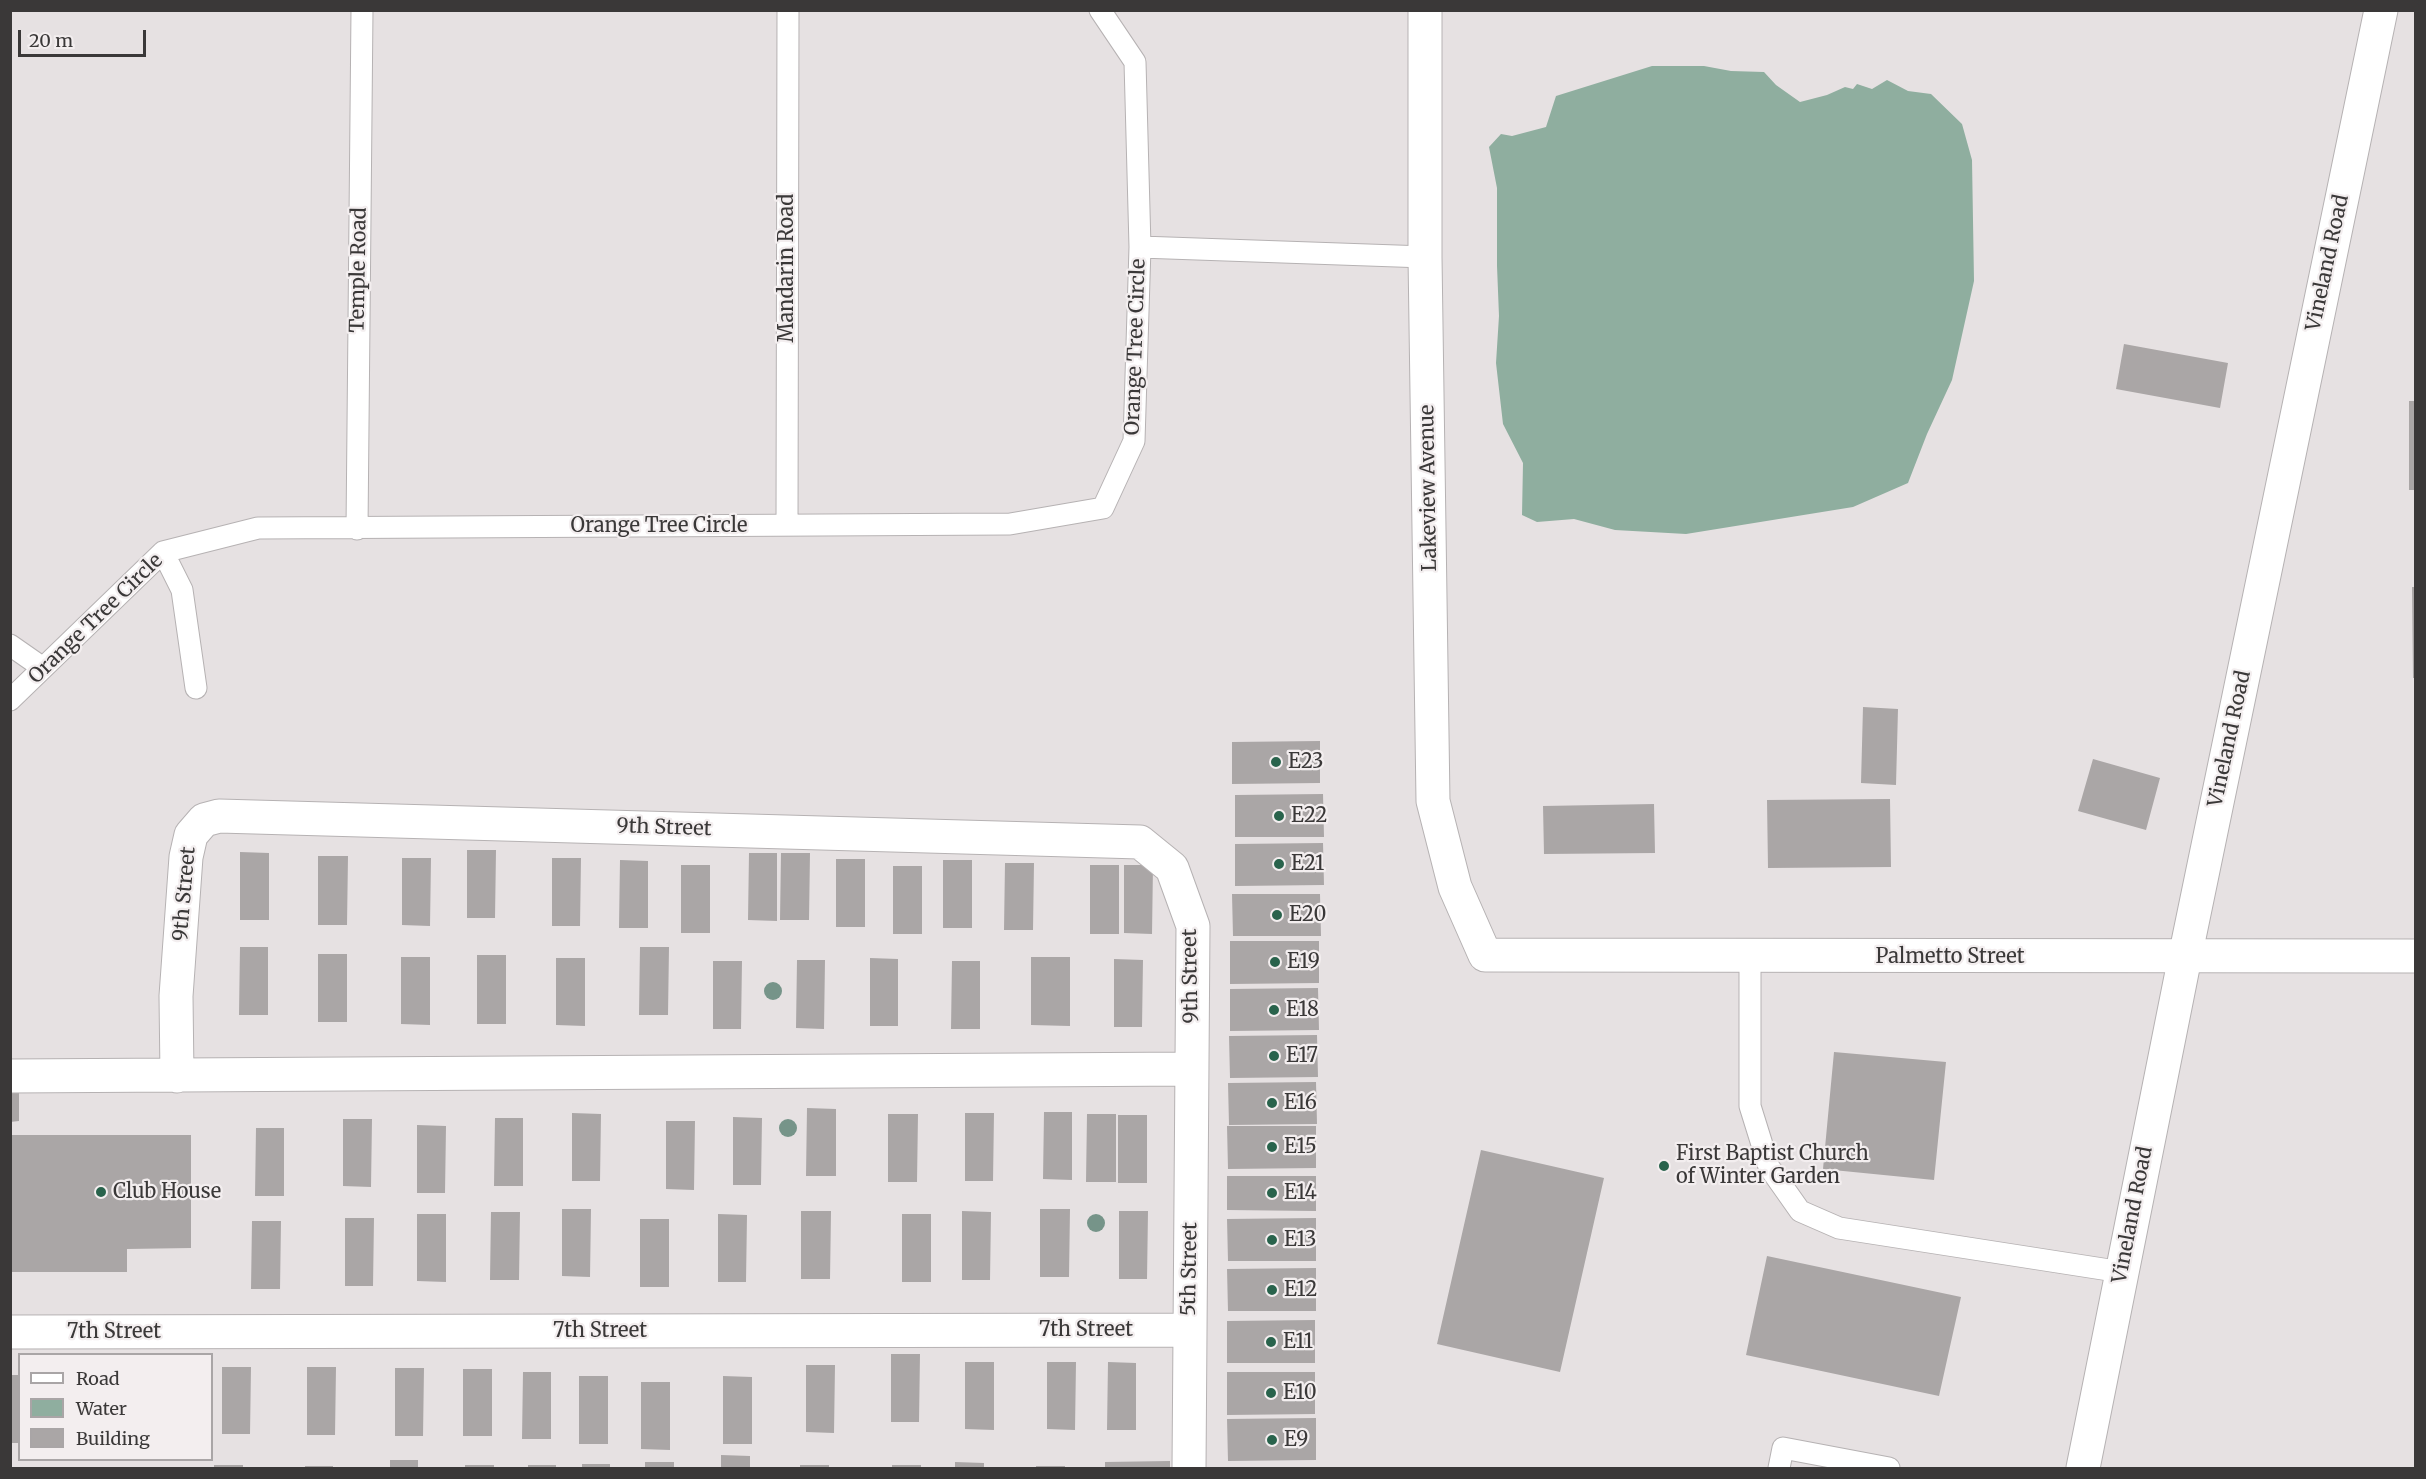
<!DOCTYPE html>
<style>
body{margin:0}
#map{position:relative;width:2426px;height:1479px;overflow:hidden;background:#e6e1e2;font-family:Merriweather,serif}
canvas{display:block}
.frame{position:absolute;inset:0;border:12px solid #3a3838;pointer-events:none}
.legend{position:absolute;left:18px;top:1353px;width:195px;height:108px;box-sizing:border-box;background:#f3eeef;border:2px solid #a9a5a6;margin:0;padding:8px 10px;list-style:none;font-size:18px;color:#3a3838}
.legend li{display:flex;align-items:center;gap:12px;height:30px}
.legend b{width:30px;border:2px solid #a9a5a6}
.scale{position:absolute;left:18px;top:30px;width:128px;height:27px;box-sizing:border-box;border:3px solid #3a3838;border-top:0;padding-left:8px;font-size:18px;line-height:21px;white-space:nowrap;color:#3a3838;-webkit-text-stroke:4px #f3eeef;paint-order:stroke}
</style>
<div id="map">
<canvas width="2426" height="1479"></canvas>
<div class="frame"></div>
<ul class="legend">
<li><b style="height:8px;background:#fff"></b>Road</li>
<li><b style="height:16px;background:#8fae9f"></b>Water</li>
<li><b style="height:16px;background:#aaa6a6"></b>Building</li>
</ul>
<div class="scale">20 m</div>
</div>
<script>
const ctx = document.querySelector('canvas').getContext('2d');
ctx.lineJoin = 'round';
function paint(path, color) {
  ctx.fillStyle = color;
  ctx.fill(path, 'evenodd');
}
function toPath(rows) {
  const path = new Path2D();
  for (const r of rows) {
    path.moveTo(r[0], r[1]);
    for (let i = 2; i < r.length; i += 2) path.lineTo(r[i], r[i + 1]);
  }
  return path;
}
function strokePath(path, color, width, dash) {
  ctx.strokeStyle = color;
  ctx.lineWidth = width;
  ctx.lineCap = dash ? 'butt' : 'round';
  ctx.setLineDash(dash || []);
  ctx.stroke(path);
}
function drawText(font, color, halo, rows, align = 'center') {
  ctx.font = font + ' Merriweather,serif';
  ctx.lineWidth = 4.5;
  ctx.setLineDash([]);
  ctx.textBaseline = 'middle';
  ctx.strokeStyle = halo;
  ctx.fillStyle = color;
  for (const [text, x, y, turn = 0] of rows) {
    ctx.save();
    ctx.translate(x, y);
    ctx.rotate((+turn || 0) * Math.PI / 180);
    ctx.textAlign = isNaN(turn) ? turn : align;
    if (halo) ctx.strokeText(text, 0, 0);
    ctx.fillText(text, 0, 0);
    ctx.restore();
  }
}
paint(toPath([
 [1652,66,1704,66,1731,71,1764,72,1776,85,1800,102,1827,95,1845,87,1853,89,1857,84,1872,89,1887,80,1908,91,1931,94,1962,124,1972,160,1974,281,1952,380,1927,434,1908,483,1853,507,1686,534,1615,530,1574,519,1537,522,1522,515,1523,463,1503,424,1496,363,1499,316,1497,266,1497,188,1489,147,1501,134,1512,136,1546,127,1556,96]
]), '#8fae9f');
paint(toPath([
 [2124,344,2228,363,2220,408,2116,389],
 [2409,401,2416,401,2416,490,2409,490],
 [2412,587,2416,587,2416,678,2413,678],
 [1863,707,1898,709,1896,785,1861,783],
 [1320,741,1320,783,1232,784,1232,742],
 [2093,759,2160,778,2146,830,2078,811],
 [1323,794,1324,837,1235,837,1235,795],
 [1890,799,1891,867,1768,868,1767,800],
 [1654,804,1655,853,1544,854,1543,806],
 [1323,843,1324,885,1235,886,1235,844],
 [467,850,496,850,495,918,467,918],
 [240,852,269,853,269,920,240,920],
 [749,853,777,853,777,921,748,920],
 [781,853,810,853,809,920,780,920],
 [318,856,348,856,347,925,318,925],
 [402,858,431,858,430,926,402,925],
 [552,858,581,858,580,926,552,926],
 [836,859,865,859,865,927,836,927],
 [620,860,648,861,648,928,619,928],
 [943,860,972,860,972,928,943,928],
 [1005,863,1034,863,1033,930,1004,930],
 [681,865,710,865,710,933,681,933],
 [1090,865,1119,865,1119,934,1090,934],
 [1124,865,1153,865,1152,934,1124,933],
 [893,866,922,866,922,934,893,934],
 [1232,894,1320,894,1321,936,1233,936],
 [1230,941,1319,941,1319,983,1230,984],
 [240,947,268,947,268,1015,239,1015],
 [640,947,669,947,668,1015,639,1015],
 [318,954,347,954,347,1022,318,1022],
 [477,955,506,955,506,1024,477,1024],
 [401,957,430,957,430,1025,401,1024],
 [1031,957,1070,957,1070,1026,1031,1025],
 [556,958,585,958,585,1026,556,1025],
 [870,958,898,959,898,1026,870,1026],
 [1114,959,1143,960,1142,1027,1114,1027],
 [797,960,825,960,824,1029,796,1028],
 [713,961,742,961,741,1029,713,1029],
 [952,961,980,961,980,1029,951,1029],
 [1318,988,1319,1030,1230,1031,1230,989],
 [1317,1035,1318,1077,1230,1078,1229,1036],
 [1834,1052,1946,1062,1934,1180,1823,1169],
 [1316,1082,1317,1124,1229,1125,1228,1083],
 [10,1093,19,1093,19,1121,10,1122],
 [807,1108,836,1109,836,1176,806,1176],
 [1044,1112,1072,1112,1072,1180,1043,1179],
 [572,1113,601,1114,600,1181,572,1181],
 [965,1113,994,1113,993,1181,965,1181],
 [888,1114,918,1114,917,1182,888,1182],
 [1087,1114,1116,1114,1116,1182,1086,1182],
 [1118,1115,1147,1115,1147,1183,1118,1183],
 [733,1117,762,1118,761,1185,733,1185],
 [495,1118,523,1118,523,1186,494,1186],
 [343,1119,372,1119,371,1187,343,1186],
 [666,1121,695,1121,694,1190,666,1189],
 [417,1125,446,1126,445,1193,417,1193],
 [1227,1126,1316,1126,1316,1168,1228,1169],
 [256,1128,284,1128,284,1196,255,1196],
 [10,1135,191,1135,191,1248,127,1249,127,1272,10,1272],
 [1481,1150,1604,1178,1560,1372,1437,1344],
 [1227,1176,1316,1176,1316,1211,1227,1210],
 [562,1209,591,1209,590,1277,562,1276],
 [1040,1209,1070,1209,1069,1277,1040,1277],
 [801,1211,831,1211,830,1279,801,1279],
 [962,1211,991,1212,990,1280,962,1280],
 [1119,1211,1148,1211,1147,1279,1119,1279],
 [491,1212,520,1212,519,1280,490,1280],
 [417,1214,446,1214,446,1282,417,1281],
 [718,1214,747,1215,746,1282,718,1282],
 [902,1214,931,1214,931,1282,902,1282],
 [345,1218,374,1218,373,1286,345,1286],
 [1316,1218,1316,1261,1228,1261,1227,1219],
 [640,1219,669,1219,669,1287,640,1287],
 [252,1221,281,1221,280,1289,251,1289],
 [1767,1256,1961,1297,1939,1396,1746,1355],
 [1316,1268,1316,1311,1228,1311,1227,1269],
 [1315,1320,1315,1363,1227,1363,1227,1321],
 [891,1354,920,1354,919,1422,891,1422],
 [965,1362,994,1362,994,1430,965,1429],
 [1047,1362,1076,1362,1075,1430,1047,1429],
 [1108,1362,1136,1363,1136,1430,1107,1430],
 [806,1365,835,1365,834,1433,806,1432],
 [222,1367,251,1367,250,1434,222,1434],
 [307,1367,336,1367,335,1435,307,1435],
 [395,1368,424,1368,423,1436,395,1436],
 [463,1369,492,1369,492,1436,463,1436],
 [523,1372,551,1372,551,1439,522,1439],
 [1227,1372,1315,1372,1315,1414,1227,1415],
 [10,1375,20,1375,20,1443,10,1443],
 [579,1376,608,1376,608,1444,579,1444],
 [723,1376,752,1377,752,1444,723,1444],
 [641,1382,670,1382,670,1450,641,1449],
 [1316,1418,1316,1460,1228,1461,1227,1419],
 [721,1455,750,1456,750,1468,721,1468],
 [390,1460,418,1460,418,1468,390,1468],
 [1170,1461,1170,1468,1105,1468,1105,1462],
 [645,1462,674,1462,674,1468,645,1468],
 [955,1462,984,1463,984,1468,955,1468],
 [582,1464,610,1464,610,1468,582,1468],
 [214,1465,243,1465,243,1468,214,1468],
 [465,1465,494,1465,494,1468,465,1468],
 [528,1465,556,1465,556,1468,528,1468],
 [800,1465,829,1465,829,1468,800,1468],
 [892,1465,921,1465,921,1468,892,1468],
 [305,1466,333,1466,333,1468,305,1468],
 [1036,1466,1065,1466,1065,1468,1036,1468]
]), '#aaa6a6');
const lane = toPath([
 [1140,247,1425,257],
 [787,525,788,10],
 [357,529,362,10],
 [163,552,182,590,196,688],
 [10,645,43,668],
 [10,700,163,552,258,528,1010,524,1103,508,1134,441,1140,247,1135,62,1100,10],
 [1750,956,1750,1106,1769,1167,1800,1211,1839,1228,2122,1272],
 [1779,1468,1783,1448,1889,1468]
]);
const street = toPath([
 [1425,10,1425,257,1433,801,1455,887,1485,955,2416,956],
 [10,1076,1192,1069],
 [177,1076,176,996,186,857,191,835,204,820,219,816,1140,842,1172,868,1193,926,1189,1468],
 [10,1332,1189,1330]
]);
const secondary = toPath([
 [2083,1468,2185,957,2381,10]
]);
strokePath(lane, '#b6b2b3', 23);
strokePath(street, '#b6b2b3', 35);
strokePath(secondary, '#b6b2b3', 35);
strokePath(lane, '#fff', 21);
strokePath(street, '#fff', 33);
strokePath(secondary, '#fff', 33);
ctx.fillStyle = '#769489';
for (const [x, y] of [
 [773,991],
 [788,1128],
 [1096,1223]
]) {
  ctx.beginPath();
  ctx.arc(x, y, 9, 0, 2 * Math.PI);
  ctx.fill();
}
for (const [x, y, r, color] of [
 [1276,762,6,"#29634c"],
 [1279,816,6,"#29634c"],
 [1279,864,6,"#29634c"],
 [1277,915,6,"#29634c"],
 [1275,962,6,"#29634c"],
 [1274,1010,6,"#29634c"],
 [1274,1056,6,"#29634c"],
 [1272,1103,6,"#29634c"],
 [1272,1147,6,"#29634c"],
 [1664,1166,6,"#29634c"],
 [101,1192,6,"#29634c"],
 [1272,1193,6,"#29634c"],
 [1272,1240,6,"#29634c"],
 [1272,1290,6,"#29634c"],
 [1271,1342,6,"#29634c"],
 [1271,1393,6,"#29634c"],
 [1272,1440,6,"#29634c"]
]) {
  const dot = new Path2D();
  dot.arc(x, y, r, 0, 2 * Math.PI);
  ctx.fillStyle = color;
  ctx.fill(dot);
  strokePath(dot, '#f3eeef', 2);
}
drawText('20px', '#3a3838', '#f3eeef', [
 ["Vineland Road",2328,263,-78],
 ["Mandarin Road",787,268,-90],
 ["Temple Road",359,270,-89],
 ["Orange Tree Circle",1136,347,-88],
 ["Lakeview Avenue",1429,488,-91],
 ["Orange Tree Circle",659,526],
 ["Orange Tree Circle",96,619,-44],
 ["Vineland Road",2230,739,-78],
 ["9th Street",664,828,2],
 ["9th Street",185,894,-85],
 ["Palmetto Street",1950,957],
 ["9th Street",1191,976,-91],
 ["Vineland Road",2133,1215,-79],
 ["5th Street",1190,1269,-89],
 ["7th Street",1086,1330],
 ["7th Street",600,1331],
 ["7th Street",114,1332]
]);
drawText('20px', '#3a3838', '#f3eeef', [
 ["E23",1288,762],
 ["E22",1291,816],
 ["E21",1291,864],
 ["E20",1289,915],
 ["E19",1287,962],
 ["E18",1286,1010],
 ["E17",1286,1056],
 ["E16",1284,1103],
 ["E15",1284,1147],
 ["First Baptist Church",1676,1154],
 ["of Winter Garden",1676,1177],
 ["Club House",113,1192],
 ["E14",1284,1193],
 ["E13",1284,1240],
 ["E12",1284,1290],
 ["E11",1283,1342],
 ["E10",1283,1393],
 ["E9",1284,1440]
], 'left');
</script>
